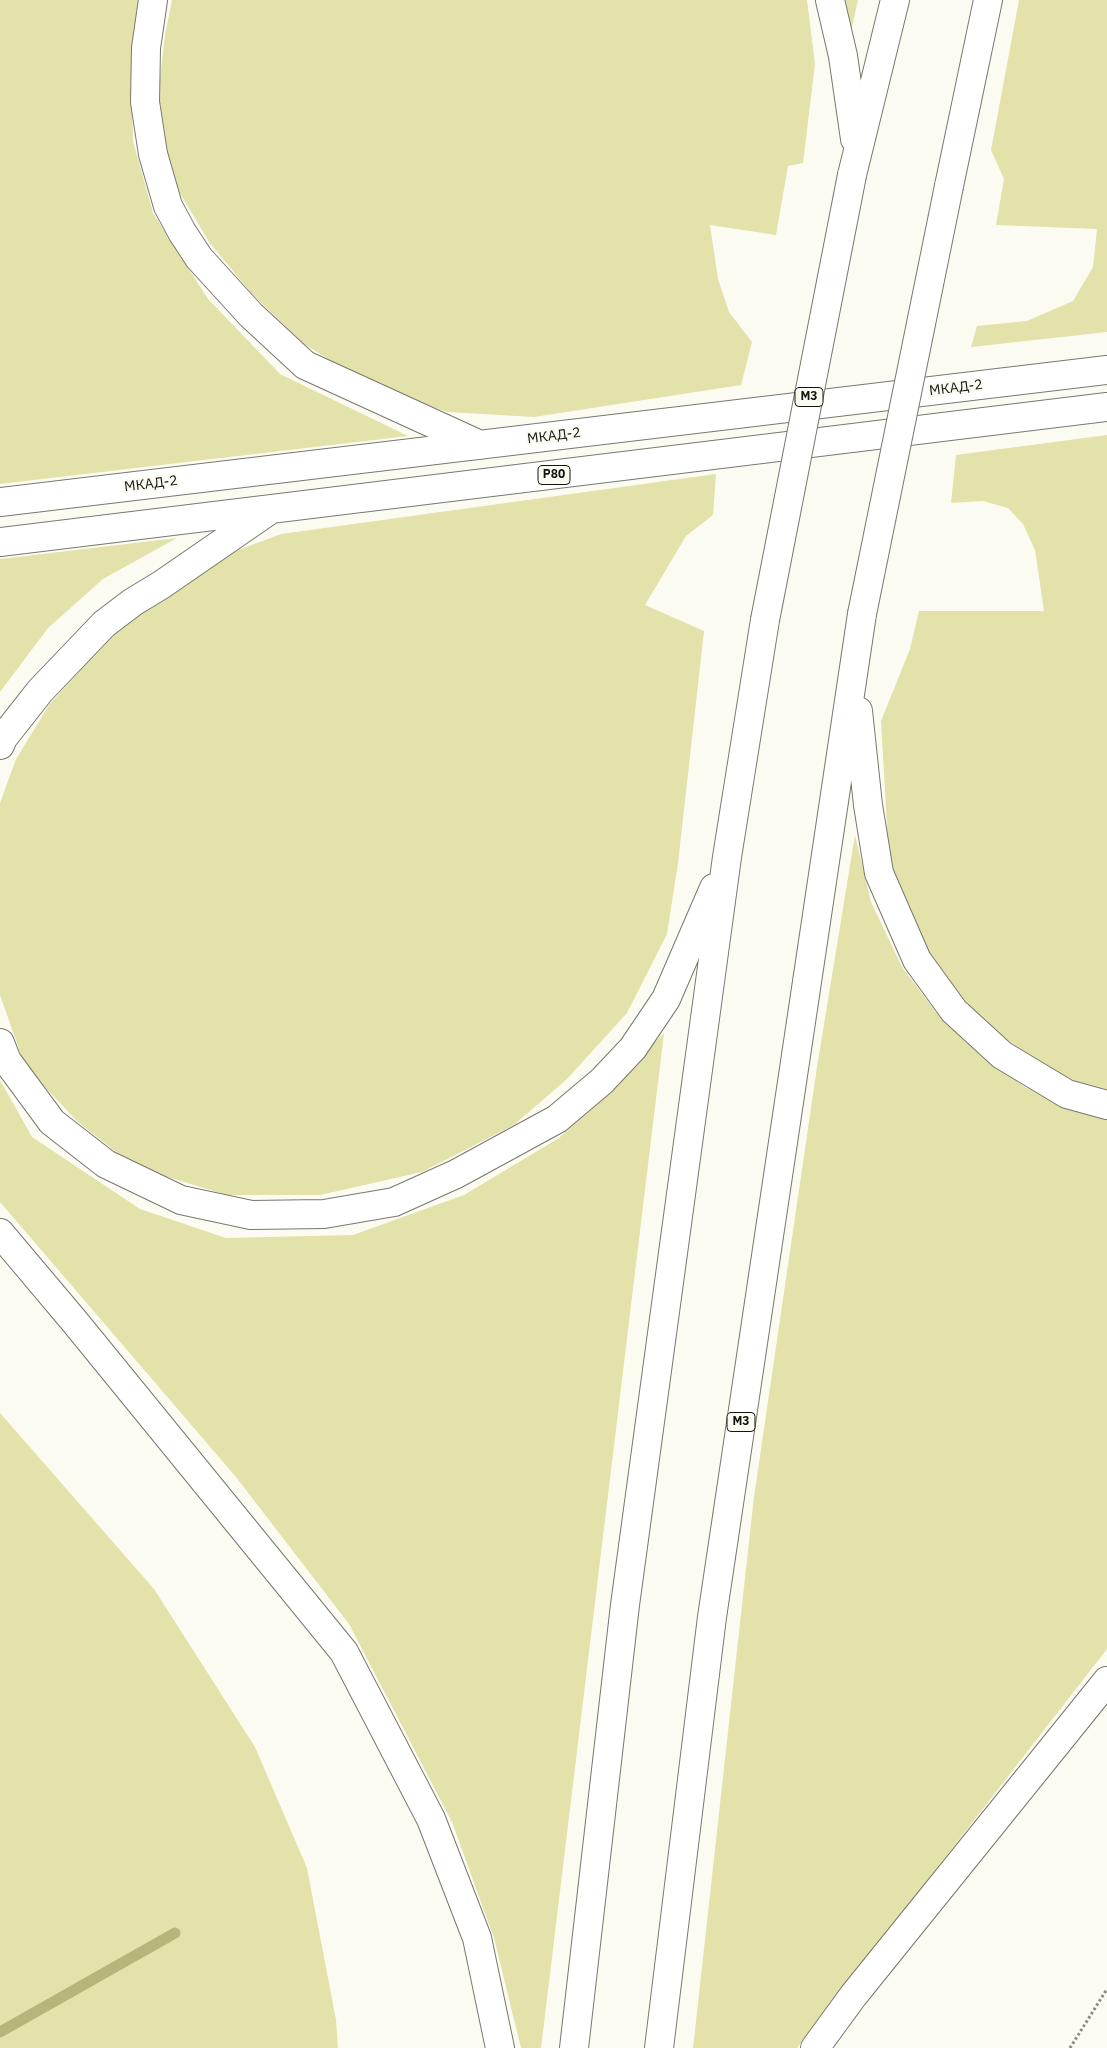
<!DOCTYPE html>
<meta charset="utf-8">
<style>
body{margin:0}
canvas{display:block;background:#fbfbf2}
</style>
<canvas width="1107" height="2048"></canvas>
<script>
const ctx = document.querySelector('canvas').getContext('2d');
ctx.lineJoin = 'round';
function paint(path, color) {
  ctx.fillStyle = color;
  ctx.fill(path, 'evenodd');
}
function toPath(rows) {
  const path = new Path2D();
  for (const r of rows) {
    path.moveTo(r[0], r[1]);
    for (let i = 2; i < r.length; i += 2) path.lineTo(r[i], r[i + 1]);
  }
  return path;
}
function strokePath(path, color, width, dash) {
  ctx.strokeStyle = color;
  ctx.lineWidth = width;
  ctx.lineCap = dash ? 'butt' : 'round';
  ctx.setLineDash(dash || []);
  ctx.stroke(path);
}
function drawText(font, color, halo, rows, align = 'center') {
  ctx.font = font + ' "IBM Plex Sans",sans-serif';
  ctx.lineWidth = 5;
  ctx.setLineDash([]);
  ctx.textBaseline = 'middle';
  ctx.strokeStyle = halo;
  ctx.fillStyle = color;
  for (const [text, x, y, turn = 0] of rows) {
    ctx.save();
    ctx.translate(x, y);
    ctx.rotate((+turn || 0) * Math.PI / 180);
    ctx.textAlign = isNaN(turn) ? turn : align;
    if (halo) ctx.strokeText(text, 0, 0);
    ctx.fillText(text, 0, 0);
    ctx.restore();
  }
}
paint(toPath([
 [0,0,138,0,131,54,133,141,153,213,208,299,280,374,408,436,0,484],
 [172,0,807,0,815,64,803,163,788,166,776,235,710,225,718,279,729,312,752,342,741,385,534,417,448,412,377,389,304,344,252,294,209,242,177,188,162,138,159,87,165,35],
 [843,0,858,0,850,36],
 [1019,0,1107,0,1107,332,971,347,977,326,1027,321,1073,301,1093,267,1097,229,996,225,1004,179,991,150],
 [1107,435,1107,1093,1057,1076,972,1014,930,958,889,861,881,721,910,649,919,611,1044,611,1035,550,1023,524,1008,508,983,501,951,503,956,455],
 [716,474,713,515,686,536,645,605,704,631,678,863,667,934,627,1013,567,1079,514,1125,422,1172,320,1195,227,1195,135,1167,77,1121,25,1066,0,995,0,803,16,759,49,705,110,637,169,591,222,556,281,534],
 [177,538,103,579,48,628,0,692,0,559],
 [855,835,871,902,902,967,935,1011,979,1054,1025,1087,1081,1113,1107,1120,1107,1649,797,2048,693,2048,754,1497,817,1067],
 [664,1033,541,2048,521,2048,494,1938,452,1822,349,1624,236,1477,0,1202,0,1080,32,1137,140,1209,226,1238,353,1235,464,1195,559,1138],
 [0,1413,154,1589,255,1747,307,1868,336,2020,338,2048,0,2048]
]), '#e3e2aa');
strokePath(toPath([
 [0,2032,175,1933]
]), '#b6b67b', 11);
const trunk = toPath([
 [153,0,146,48,145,102,153,154,168,206,182,232,199,258,251,315,305,365,480,445],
 [830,0,843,56,855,139],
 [852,175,895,0],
 [949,186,988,0],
 [0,502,1107,370],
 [0,542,1107,407],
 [858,711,868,805,879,873,917,960,954,1011,1002,1055,1067,1094,1107,1105],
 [0,745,3,738,40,691,104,624,133,602,161,585,267,512],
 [0,1043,7,1061,52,1122,106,1164,181,1200,251,1215,324,1214,394,1202,456,1174,557,1119,602,1081,633,1048,666,999,714,888],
 [0,1233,75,1322,344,1652,431,1819,477,1938,500,2048],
 [574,2048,625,1605,727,857,765,620],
 [659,2048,712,1617,862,614],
 [815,2048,853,1996,1107,1681]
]);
strokePath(trunk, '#787870', 30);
strokePath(toPath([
 [1070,2048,1107,1989]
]), '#898983', 3, [2.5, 2.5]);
strokePath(trunk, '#fff', 28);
const trunkBridge = toPath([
 [862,614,949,186],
 [765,620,852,175]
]);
strokePath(trunkBridge, '#787870', 30, []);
strokePath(trunkBridge, '#fff', 28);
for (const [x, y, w] of [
 [809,397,28],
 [554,475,32],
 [741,1422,28]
]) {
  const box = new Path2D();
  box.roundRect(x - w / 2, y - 9.5, w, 19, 4);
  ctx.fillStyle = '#fbfbf2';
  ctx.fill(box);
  strokePath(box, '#131310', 1);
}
drawText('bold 12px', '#131310', null, [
 ["М3",809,397],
 ["Р80",554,475],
 ["М3",741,1422]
]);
drawText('14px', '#131310', '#fbfbf2', [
 ["МКАД-2",956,388,-7],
 ["МКАД-2",554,436,-7],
 ["МКАД-2",151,484,-7]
]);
</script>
